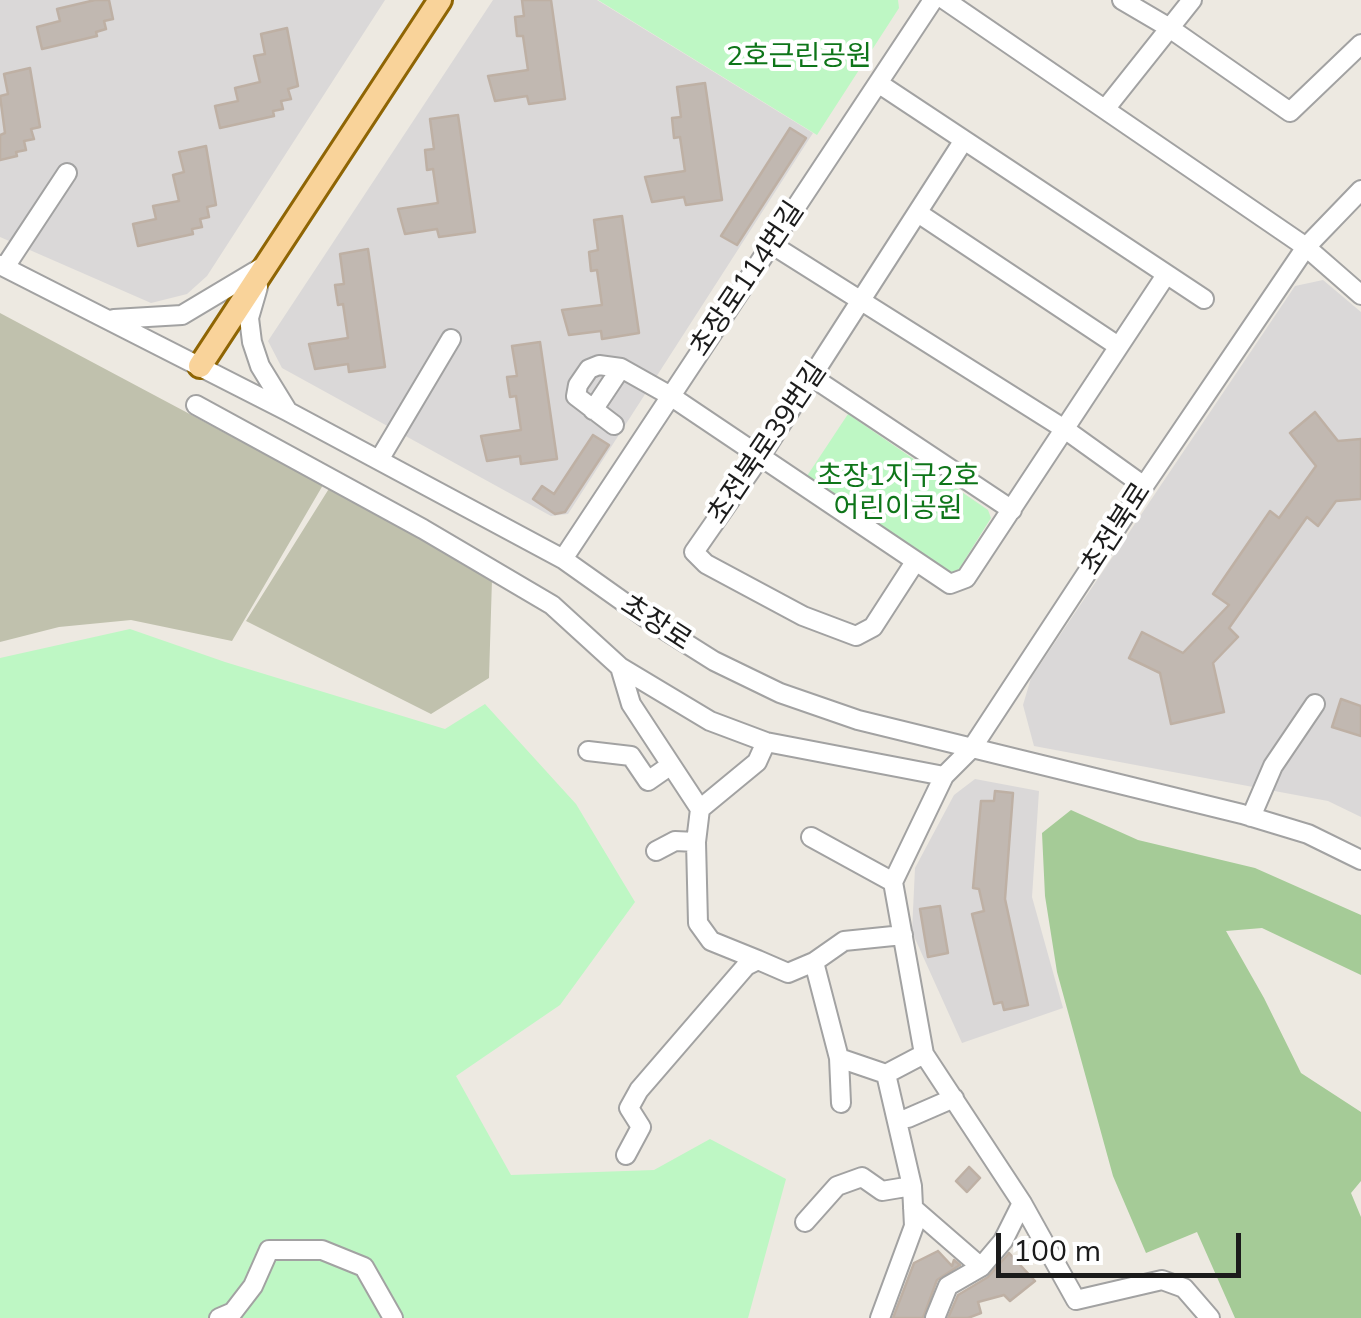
<!DOCTYPE html>
<meta charset="utf-8">
<style>
body{margin:0}
#map{position:relative;width:1361px;height:1318px;overflow:hidden;background:#ede9e1;font-family:Mulish,sans-serif}
canvas{display:block}
.scale{position:absolute;left:996px;top:1233px;width:245px;height:45px;box-sizing:border-box;border:5px solid #1b1b1b;border-top:0;padding-left:12px;font-size:30px;line-height:35px;white-space:nowrap;color:#1b1b1b;-webkit-text-stroke:8px #fff;paint-order:stroke}
</style>
<div id="map">
<canvas width="1361" height="1318"></canvas>
<div class="scale">100 m</div>
</div>
<script>
const ctx = document.querySelector('canvas').getContext('2d');
ctx.lineJoin = 'round';
function paint(path, color) {
  ctx.fillStyle = color;
  ctx.fill(path, 'evenodd');
}
function toPath(rows) {
  const path = new Path2D();
  for (const r of rows) {
    path.moveTo(r[0], r[1]);
    for (let i = 2; i < r.length; i += 2) path.lineTo(r[i], r[i + 1]);
  }
  return path;
}
function strokePath(path, color, width, dash) {
  ctx.strokeStyle = color;
  ctx.lineWidth = width;
  ctx.lineCap = dash ? 'butt' : 'round';
  ctx.setLineDash(dash || []);
  ctx.stroke(path);
}
function drawText(font, color, halo, rows, align = 'center') {
  ctx.font = font + ' Mulish,"Noto Sans KR",sans-serif';
  ctx.lineWidth = 8;
  ctx.setLineDash([]);
  ctx.textBaseline = 'middle';
  ctx.strokeStyle = halo;
  ctx.fillStyle = color;
  for (const [text, x, y, turn = 0] of rows) {
    ctx.save();
    ctx.translate(x, y);
    ctx.rotate((+turn || 0) * Math.PI / 180);
    ctx.textAlign = isNaN(turn) ? turn : align;
    if (halo) ctx.strokeText(text, 0, 0);
    ctx.fillText(text, 0, 0);
    ctx.restore();
  }
}
paint(toPath([
 [0,0,385,0,207,276,187,294,151,303,0,237],
 [493,0,597,0,813,133,568,514,551,516,282,368,268,341],
 [1323,280,1361,312,1361,817,1328,801,1034,746,1023,705,1031,678,1295,286],
 [975,779,1039,791,1032,897,1063,1008,962,1043,912,932,915,868,954,795]
]), '#dad8d8');
paint(toPath([
 [0,313,323,485,232,641,131,620,59,627,0,642],
 [330,487,492,579,489,678,431,714,246,621]
]), '#c0c1ad');
paint(toPath([
 [1071,810,1138,840,1255,868,1361,915,1361,975,1262,928,1226,931,1264,998,1301,1073,1361,1112,1361,1181,1351,1193,1361,1217,1361,1318,1235,1318,1197,1232,1146,1253,1113,1176,1057,972,1045,896,1042,833]
]), '#a5cb97');
paint(toPath([
 [598,0,898,0,899,8,817,135],
 [848,414,988,510,991,518,959,569,950,573,807,476],
 [130,629,225,662,445,729,485,704,576,804,635,902,560,1005,456,1076,511,1175,654,1170,710,1139,786,1179,748,1318,0,1318,0,658]
]), '#bef7c4');
const building = toPath([
 [95,0,109,0,113,19,104,21,106,29,96,32,97,36,42,49,37,27,60,21,57,9,95,0],
 [522,0,551,0,565,99,529,104,527,96,495,101,488,76,528,70,523,36,517,36,515,17,524,16,522,0],
 [287,28,298,86,288,89,291,99,281,101,283,109,273,111,274,116,220,128,215,106,238,101,235,88,260,82,254,56,265,54,261,34,287,28],
 [30,68,40,127,31,129,34,139,24,141,26,150,16,152,17,156,0,160,0,135,5,133,0,96,8,94,4,74,30,68],
 [705,83,722,200,686,205,684,197,652,202,645,177,685,171,680,137,674,138,672,118,681,117,677,87,705,83],
 [458,115,475,232,439,237,437,229,405,234,398,209,438,203,433,169,427,170,425,150,434,149,430,119,458,115],
 [790,128,806,138,737,245,721,236,790,128],
 [206,146,216,205,207,207,209,217,200,219,202,227,192,229,193,234,138,246,133,224,156,219,153,206,179,201,173,175,184,172,179,152,206,146],
 [622,216,639,333,602,339,601,331,569,335,562,310,602,305,597,270,591,271,589,252,598,250,594,220,622,216],
 [368,249,385,367,349,372,348,364,315,369,309,344,348,338,343,304,338,305,335,285,344,284,340,254,368,249],
 [540,342,557,459,521,464,520,456,487,461,481,436,521,430,516,396,510,397,507,377,517,376,512,346,540,342],
 [1315,412,1338,441,1361,439,1361,499,1336,501,1318,526,1307,517,1229,628,1238,637,1213,663,1224,712,1171,724,1160,673,1129,658,1142,632,1183,653,1229,605,1213,594,1270,511,1279,518,1316,466,1290,433,1315,412],
 [593,435,609,445,565,512,555,514,533,499,542,486,554,494,593,435],
 [1341,699,1361,706,1361,736,1332,727,1341,699],
 [995,791,1013,793,1005,899,1028,1005,1004,1010,1002,1002,994,1004,972,914,984,911,979,889,973,888,981,801,994,801,995,791],
 [940,906,948,953,928,957,920,909,940,906],
 [969,1167,980,1178,967,1192,956,1181,969,1167],
 [938,1251,952,1266,954,1260,960,1265,937,1280,923,1318,893,1318,914,1263,938,1251],
 [1009,1253,1035,1281,1010,1301,1004,1295,978,1302,981,1313,968,1318,948,1318,958,1295,988,1277,1009,1253]
]);
paint(building, '#c1b8b1');
strokePath(building, '#beb0a4', 2.5);
const minor = toPath([
 [945,0,1306,247,1361,295],
 [1122,0,1168,27,1290,112,1361,44],
 [878,83,1204,299],
 [1106,108,1192,0],
 [918,213,1118,346],
 [771,244,1066,430,1144,486],
 [0,265,287,411,563,559,649,620,714,661,780,693,858,720,1242,814,1308,834,1361,860],
 [5,267,67,173],
 [258,287,249,318,252,342,260,366,287,410],
 [114,319,182,315,264,266],
 [812,377,1012,510],
 [196,405,423,529,552,605,620,667,710,721,766,742,944,776],
 [593,410,621,368],
 [614,425,576,396,578,385,589,369,599,365,621,368,669,395,950,584,966,578,1166,275],
 [379,460,451,339],
 [563,559,933,0],
 [915,562,873,627,856,636,803,616,706,564,694,552,760,457,964,140],
 [620,667,631,704,700,809,696,842,698,923,711,941,758,960],
 [588,751,631,756,648,781,671,765],
 [700,809,757,762,766,742],
 [1251,817,1273,766,1315,704],
 [811,837,893,882],
 [656,851,675,841,696,842],
 [814,962,839,1058,841,1103],
 [839,1058,886,1074],
 [908,1118,954,1098],
 [626,1155,641,1127,629,1108,639,1090,746,966,758,960,788,973,814,962,844,941,903,935],
 [913,1208,981,1267],
 [805,1222,837,1186,862,1177,882,1191,912,1186],
 [219,1318,233,1312,253,1286,269,1250,322,1250,364,1267,393,1318],
 [880,1318,914,1226,912,1186,886,1074,924,1054],
 [935,1318,948,1286,981,1267,1003,1241,1022,1203],
 [1210,1318,1184,1288,1162,1280,1076,1300,1022,1203,924,1054,893,882,944,776,972,748,1144,486,1306,247,1361,190]
]);
const major = toPath([
 [200,366,440,0]
]);
strokePath(minor, '#a2a2a2', 22);
strokePath(major, '#8f6504', 28);
strokePath(minor, '#fff', 18);
strokePath(major, '#f9d39a', 22);
drawText('28px', '#0e7519', '#fff', [
 ["2호근린공원",799,57],
 ["초장1지구2호",898,477],
 ["어린이공원",898,509]
]);
drawText('28px', '#1b1b1b', '#fff', [
 ["초장로114번길",747,279,-56],
 ["초전북로39번길",767,443,-56],
 ["초전북로",1116,529,-57],
 ["초장로",656,623,33]
]);
</script>
